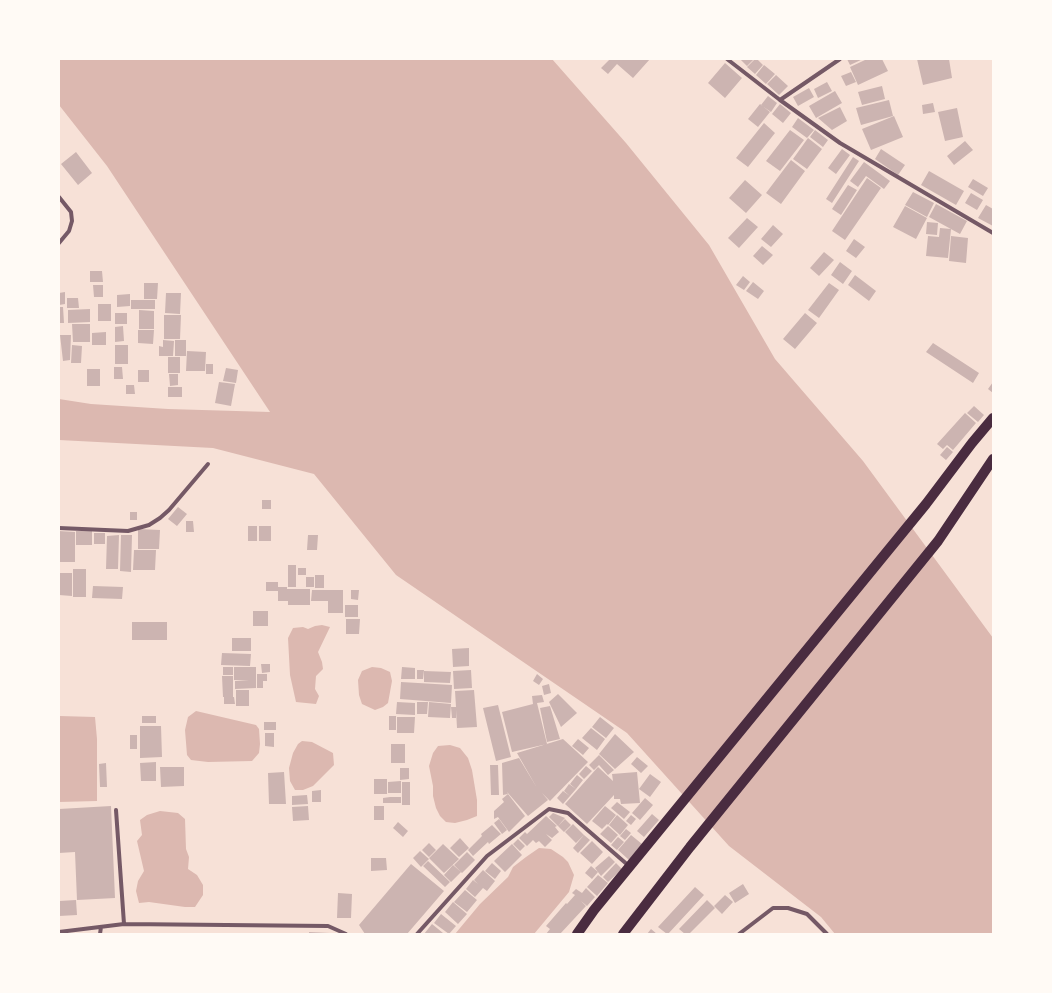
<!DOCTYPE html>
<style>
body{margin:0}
#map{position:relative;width:1052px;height:993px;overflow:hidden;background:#f7e1d7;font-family:Overpass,sans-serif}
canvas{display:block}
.frame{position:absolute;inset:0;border:60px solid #fffaf5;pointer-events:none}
</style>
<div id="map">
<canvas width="1052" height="993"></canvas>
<div class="frame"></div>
</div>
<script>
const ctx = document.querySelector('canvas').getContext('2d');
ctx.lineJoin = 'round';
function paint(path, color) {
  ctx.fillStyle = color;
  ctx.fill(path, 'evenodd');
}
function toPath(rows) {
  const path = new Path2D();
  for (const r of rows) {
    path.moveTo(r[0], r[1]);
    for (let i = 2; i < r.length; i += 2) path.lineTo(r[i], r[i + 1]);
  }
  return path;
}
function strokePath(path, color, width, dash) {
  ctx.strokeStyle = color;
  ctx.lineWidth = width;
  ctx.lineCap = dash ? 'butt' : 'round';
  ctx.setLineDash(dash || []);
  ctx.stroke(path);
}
paint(toPath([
 [59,59,552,59,626,143,709,245,775,359,863,461,993,638,993,934,835,934,821,917,729,846,627,733,396,575,314,474,213,448,59,440,59,399,91,404,168,409,270,412,107,166,59,105],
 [322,625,330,627,318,652,322,662,323,669,316,676,315,689,319,696,316,704,296,702,290,675,288,638,293,628,303,627,308,629,315,626],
 [372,667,381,668,390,672,392,681,388,703,383,707,375,710,362,704,359,695,358,680,362,671],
 [196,711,256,725,259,729,260,744,259,753,252,761,208,762,191,760,187,755,185,730,188,717],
 [59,716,95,717,97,739,97,801,59,802],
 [302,741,312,742,333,753,334,765,313,786,303,790,295,790,290,781,289,768,293,753,298,744],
 [450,745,460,748,468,758,472,770,477,800,477,816,467,820,455,823,446,822,440,816,436,808,433,796,433,786,429,766,433,753,438,746],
 [160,811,178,813,185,819,186,849,189,857,188,869,197,875,203,885,203,895,195,907,185,907,149,902,139,903,136,891,138,881,144,871,137,841,142,835,140,820,147,815],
 [539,848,551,849,563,857,568,862,574,875,569,892,534,934,455,934,480,904,508,877,513,867,526,857]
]), '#dcb8b0');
paint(toPath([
 [610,59,650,59,633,78,617,64,608,74,601,68],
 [740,59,754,59,747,66],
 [755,59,757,59,763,65,755,74,747,67],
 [847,59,863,59,850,65],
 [865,59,882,59,888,71,858,85,850,67,865,60],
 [917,59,949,59,952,78,923,85],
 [725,63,742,78,725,98,708,83],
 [764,65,775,74,766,84,756,75],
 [851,72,856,82,846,86,841,76],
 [776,75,788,86,779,95,767,84],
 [827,82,832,91,818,98,814,89],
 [882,86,885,99,862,105,858,92],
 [809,88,814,97,798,106,793,97],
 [835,91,842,103,816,118,809,106],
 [768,96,777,103,771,112,761,105],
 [889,100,893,116,861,125,856,108],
 [933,103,935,112,923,114,922,105],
 [760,104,770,112,758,127,748,119],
 [780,104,791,113,783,123,772,114],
 [840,107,847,121,832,130,818,118],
 [957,108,963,137,945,141,938,112],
 [894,116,903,137,871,150,862,129],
 [798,118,814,130,807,138,792,127],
 [764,123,775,133,748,167,736,158],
 [790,130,804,140,780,171,766,161],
 [815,130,828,140,823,147,810,137],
 [808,138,822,149,807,169,793,159],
 [965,141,973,150,954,165,947,156],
 [842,149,850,155,836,174,828,168],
 [881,149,905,165,898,175,875,159],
 [76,152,92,173,78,185,61,164],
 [853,157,859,161,832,203,826,199],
 [791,160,805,171,781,204,766,193],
 [864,162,890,181,884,189,866,176,858,187,850,181],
 [929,171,964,191,956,205,921,185],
 [867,178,881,188,845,240,832,231],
 [973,179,988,188,983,196,968,187],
 [745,180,762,195,746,213,729,198],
 [848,185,857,190,841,215,832,209],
 [913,192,934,203,927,217,905,205],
 [971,193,983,200,977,210,965,203],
 [936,204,967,221,960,234,929,217],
 [986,205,993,209,993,226,978,218],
 [905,206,927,218,916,239,893,227],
 [747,218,758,227,739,248,728,238],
 [927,222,938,223,937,235,926,234],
 [773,225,783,234,771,247,761,239],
 [940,228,951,229,948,258,926,256,928,236,939,237],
 [951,236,968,238,966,263,949,261],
 [854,239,865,247,856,258,846,251],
 [762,246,773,255,763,265,753,256],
 [824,252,834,260,819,276,810,268],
 [840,262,852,271,843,284,831,275],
 [90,271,102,271,103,282,90,282],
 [855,275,876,291,869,301,848,285],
 [743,276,750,282,744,290,736,285],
 [753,282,764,291,758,299,746,291],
 [144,283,158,283,157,299,144,299],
 [829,283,839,290,819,318,808,310],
 [93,285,103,285,103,297,94,297],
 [65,292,65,304,59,305,59,293],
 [166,293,181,293,180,314,165,313],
 [130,294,130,306,117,307,117,295],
 [67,298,78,298,79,308,67,308],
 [131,300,155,300,155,309,131,309],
 [98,304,111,304,111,321,98,321],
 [59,307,63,307,64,323,59,323],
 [90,309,90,322,68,323,68,310],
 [139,310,154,311,154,329,139,329],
 [115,313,127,313,127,324,115,324],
 [805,313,817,323,795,349,783,339],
 [164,315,181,315,180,339,164,339],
 [72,324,90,324,90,342,73,342],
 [123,326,124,341,115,342,115,327],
 [138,330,154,330,153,344,138,343],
 [106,332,106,345,92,345,92,333],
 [60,335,71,335,70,360,63,361],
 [163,340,174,341,173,356,159,356,159,346,163,347],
 [175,340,186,340,186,356,175,356],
 [933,343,979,373,973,383,926,352],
 [72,345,82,346,81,363,71,363],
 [115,345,128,345,128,364,115,364],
 [187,351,206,352,205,371,186,371],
 [168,357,180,357,180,373,168,373],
 [206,364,213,364,213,374,206,374],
 [114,367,122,367,123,379,114,379],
 [226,368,238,370,236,383,223,381],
 [87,369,100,369,100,386,87,386],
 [138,370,149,370,149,382,138,382],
 [169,374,178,374,178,385,170,386],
 [219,382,235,384,231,406,215,403],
 [993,382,993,393,988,389],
 [126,385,134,385,135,394,126,394],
 [168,387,182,387,182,397,168,397],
 [974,406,984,415,978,422,967,413],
 [965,413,976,423,953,450,947,445,943,449,937,444],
 [947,447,953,452,946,460,940,455],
 [262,500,271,500,271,509,262,509],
 [178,507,187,514,177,526,168,519],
 [130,512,137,512,137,520,130,520],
 [186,521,193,521,194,532,186,532],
 [248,526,257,526,257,541,248,541],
 [259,526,271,526,271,541,259,541],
 [138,529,160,530,159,549,138,549],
 [59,531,75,532,75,562,59,562],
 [76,531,92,531,92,545,76,545],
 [94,533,105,533,105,544,94,544],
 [119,535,118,569,106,569,107,536],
 [121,535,132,535,131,572,120,571],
 [308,535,318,535,317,550,307,550],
 [134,550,156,550,155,570,133,570],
 [288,565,296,565,296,587,288,587],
 [298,568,306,568,306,575,298,575],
 [73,569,86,569,86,597,73,597],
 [59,573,72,573,72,596,59,595],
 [315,575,324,575,324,588,315,588],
 [306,577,314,577,314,587,306,587],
 [266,582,278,582,278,587,287,587,287,589,310,589,310,605,288,605,288,601,278,601,278,591,266,591],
 [93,586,123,587,122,599,92,598],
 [312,590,343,590,343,613,328,613,328,601,311,601],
 [351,590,359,590,358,600,351,599],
 [345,605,358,605,358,617,345,617],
 [253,611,268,611,268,626,253,626],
 [346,619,360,619,359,634,346,634],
 [132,622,167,622,167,640,132,640],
 [232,638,251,638,251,651,232,651],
 [469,648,469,666,453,667,452,649],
 [222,653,251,654,250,666,221,665],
 [261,664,270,664,270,672,262,673],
 [223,667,233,667,233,675,223,675],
 [234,667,256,667,256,688,235,689,235,681,249,680,234,680],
 [402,667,415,668,415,679,401,679],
 [417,670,424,670,423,679,417,679],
 [471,670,472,688,454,689,453,671],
 [424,671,451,672,450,683,424,682],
 [257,674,267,674,267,681,263,681,263,688,257,688],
 [537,674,543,679,539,685,533,681],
 [222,676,233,676,233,697,223,697],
 [401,682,452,685,451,703,400,699],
 [549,684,551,693,544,695,542,686],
 [236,690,249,690,249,706,236,706],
 [474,690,477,727,457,728,456,710,456,718,452,718,451,707,456,707,455,691],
 [558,694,577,713,561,727,549,702],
 [542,695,544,702,537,703,547,744,512,752,502,712,533,704,532,696],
 [224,697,234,697,235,704,224,704],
 [397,702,415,703,415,715,396,714],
 [417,702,428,702,427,714,417,714],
 [429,702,451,704,450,718,428,717],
 [498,705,511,757,496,761,483,708],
 [550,706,560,739,547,742,540,708],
 [142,716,156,716,156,723,142,723],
 [389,716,396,716,396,730,389,730],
 [397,717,415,717,414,733,397,733],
 [600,717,614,728,606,738,592,727],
 [264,722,276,722,276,730,264,730],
 [140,726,161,726,162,757,140,758],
 [591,728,605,739,597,750,582,738],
 [265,733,274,733,274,747,265,746],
 [615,734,634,752,615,769,599,754],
 [130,735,137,735,137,749,130,749],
 [563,739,588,762,550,801,542,793,548,800,528,816,507,792,508,794,503,795,502,763,519,758,537,788,517,753],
 [578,739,589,748,583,755,572,746],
 [391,744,405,744,405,763,391,763],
 [599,755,614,770,608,775,599,765,594,770,589,765],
 [637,757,648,766,641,773,631,764],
 [156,762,156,781,141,781,140,763],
 [106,763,107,787,100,787,99,764],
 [490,765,498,765,499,795,491,795],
 [586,766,592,771,584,779,579,774],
 [160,767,184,767,184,786,161,787],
 [598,767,613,781,612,774,637,772,640,803,621,804,620,799,614,799,614,795,587,824,565,804],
 [400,768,409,768,409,779,400,780],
 [284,772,286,804,269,804,268,773],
 [650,774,661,782,650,797,639,789],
 [577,775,583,780,576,789,570,784],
 [374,779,387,779,387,794,374,794],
 [401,781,401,793,388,793,388,782],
 [402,782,410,782,410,805,402,805],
 [569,784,576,789,570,796,564,791],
 [321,790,321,802,312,802,312,791],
 [563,791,570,796,563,804,557,798],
 [508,794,525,816,509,832,498,817,494,819,494,811,504,802,502,799],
 [307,795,308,804,292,805,292,796],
 [390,797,401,797,401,803,383,803,383,798],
 [645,798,653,805,640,820,632,813],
 [617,802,630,812,624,819,611,808],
 [111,806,115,898,77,900,75,852,59,853,59,809],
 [308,806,309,820,293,821,292,807],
 [374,806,384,806,384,820,374,820],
 [605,806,616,815,608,825,607,824,602,829,592,821],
 [553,813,565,818,558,826,549,817],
 [652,814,659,820,644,837,637,831],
 [617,815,628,825,620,835,609,825],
 [631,815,636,819,631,825,626,821],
 [546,816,557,826,555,827,559,832,552,838,546,834,552,840,545,847,539,841,536,843,533,840,527,846,519,838,525,832,527,834],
 [499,819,507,830,502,834,494,823],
 [565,819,571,825,564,832,558,826],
 [398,822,408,831,403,837,393,828],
 [573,824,584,835,576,843,565,832],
 [492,825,501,834,489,844,488,842,473,856,468,850,482,836,481,834],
 [608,826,618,835,611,843,600,834],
 [626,829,631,833,625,840,620,836],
 [584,835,590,840,578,853,573,848],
 [631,835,642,844,629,860,618,850],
 [618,837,624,842,617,850,611,845],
 [460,838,469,848,459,857,450,848],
 [518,839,525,846,520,851,513,844],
 [592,841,603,852,592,864,580,853],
 [429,843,436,850,429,857,422,850],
 [443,844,459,859,444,873,429,858],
 [512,844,522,855,505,872,494,861],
 [420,851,429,859,421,867,413,858],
 [467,852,475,860,462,873,454,865],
 [609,856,615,862,601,876,595,868],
 [371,858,386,858,387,870,371,871],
 [428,861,450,882,445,887,423,866],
 [492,863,501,871,495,879,485,871],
 [616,863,622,869,608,882,603,877],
 [411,864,444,891,407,934,365,934,359,925],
 [453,865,461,872,451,882,444,875],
 [591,866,598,872,592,879,585,873],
 [483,870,495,881,487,891,483,888,475,897,466,889,473,880,478,884,474,880],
 [598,875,608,883,597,896,587,887],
 [743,884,749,894,735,903,729,893],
 [695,887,704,895,668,934,667,934,658,927],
 [586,888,595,897,587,906,581,901,586,906,560,934,546,934,550,929,546,926,566,903,567,904,575,895,572,893,576,889,582,893],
 [465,890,477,900,467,912,454,902],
 [338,893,352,894,351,918,337,918],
 [725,895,733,902,722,914,714,906],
 [76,900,77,915,59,916,59,901],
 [707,900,715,908,689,934,685,934,679,929],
 [453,902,467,914,458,924,445,912],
 [441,914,456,926,449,934,434,923],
 [432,924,443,933,443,934,424,934],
 [651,929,657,934,647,934],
 [309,932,330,933,330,934,309,934]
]), '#ccb4b1');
strokePath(toPath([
 [727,59,780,100,840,143,993,233],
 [780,100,840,59],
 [59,197,71,212,72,221,69,231,59,243],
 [59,528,128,531,149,525,160,518,169,510,208,464],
 [116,810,124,924],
 [59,932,124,924,328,926,346,934],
 [100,934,101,927],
 [417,934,487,856,549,809,568,813,629,866],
 [739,934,773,908,788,908,807,914,827,934]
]), '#755966', 4);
strokePath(toPath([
 [577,934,594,910,926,504,972,443,993,418],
 [623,934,690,847,938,541,993,459]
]), '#4a2c40', 10);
</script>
